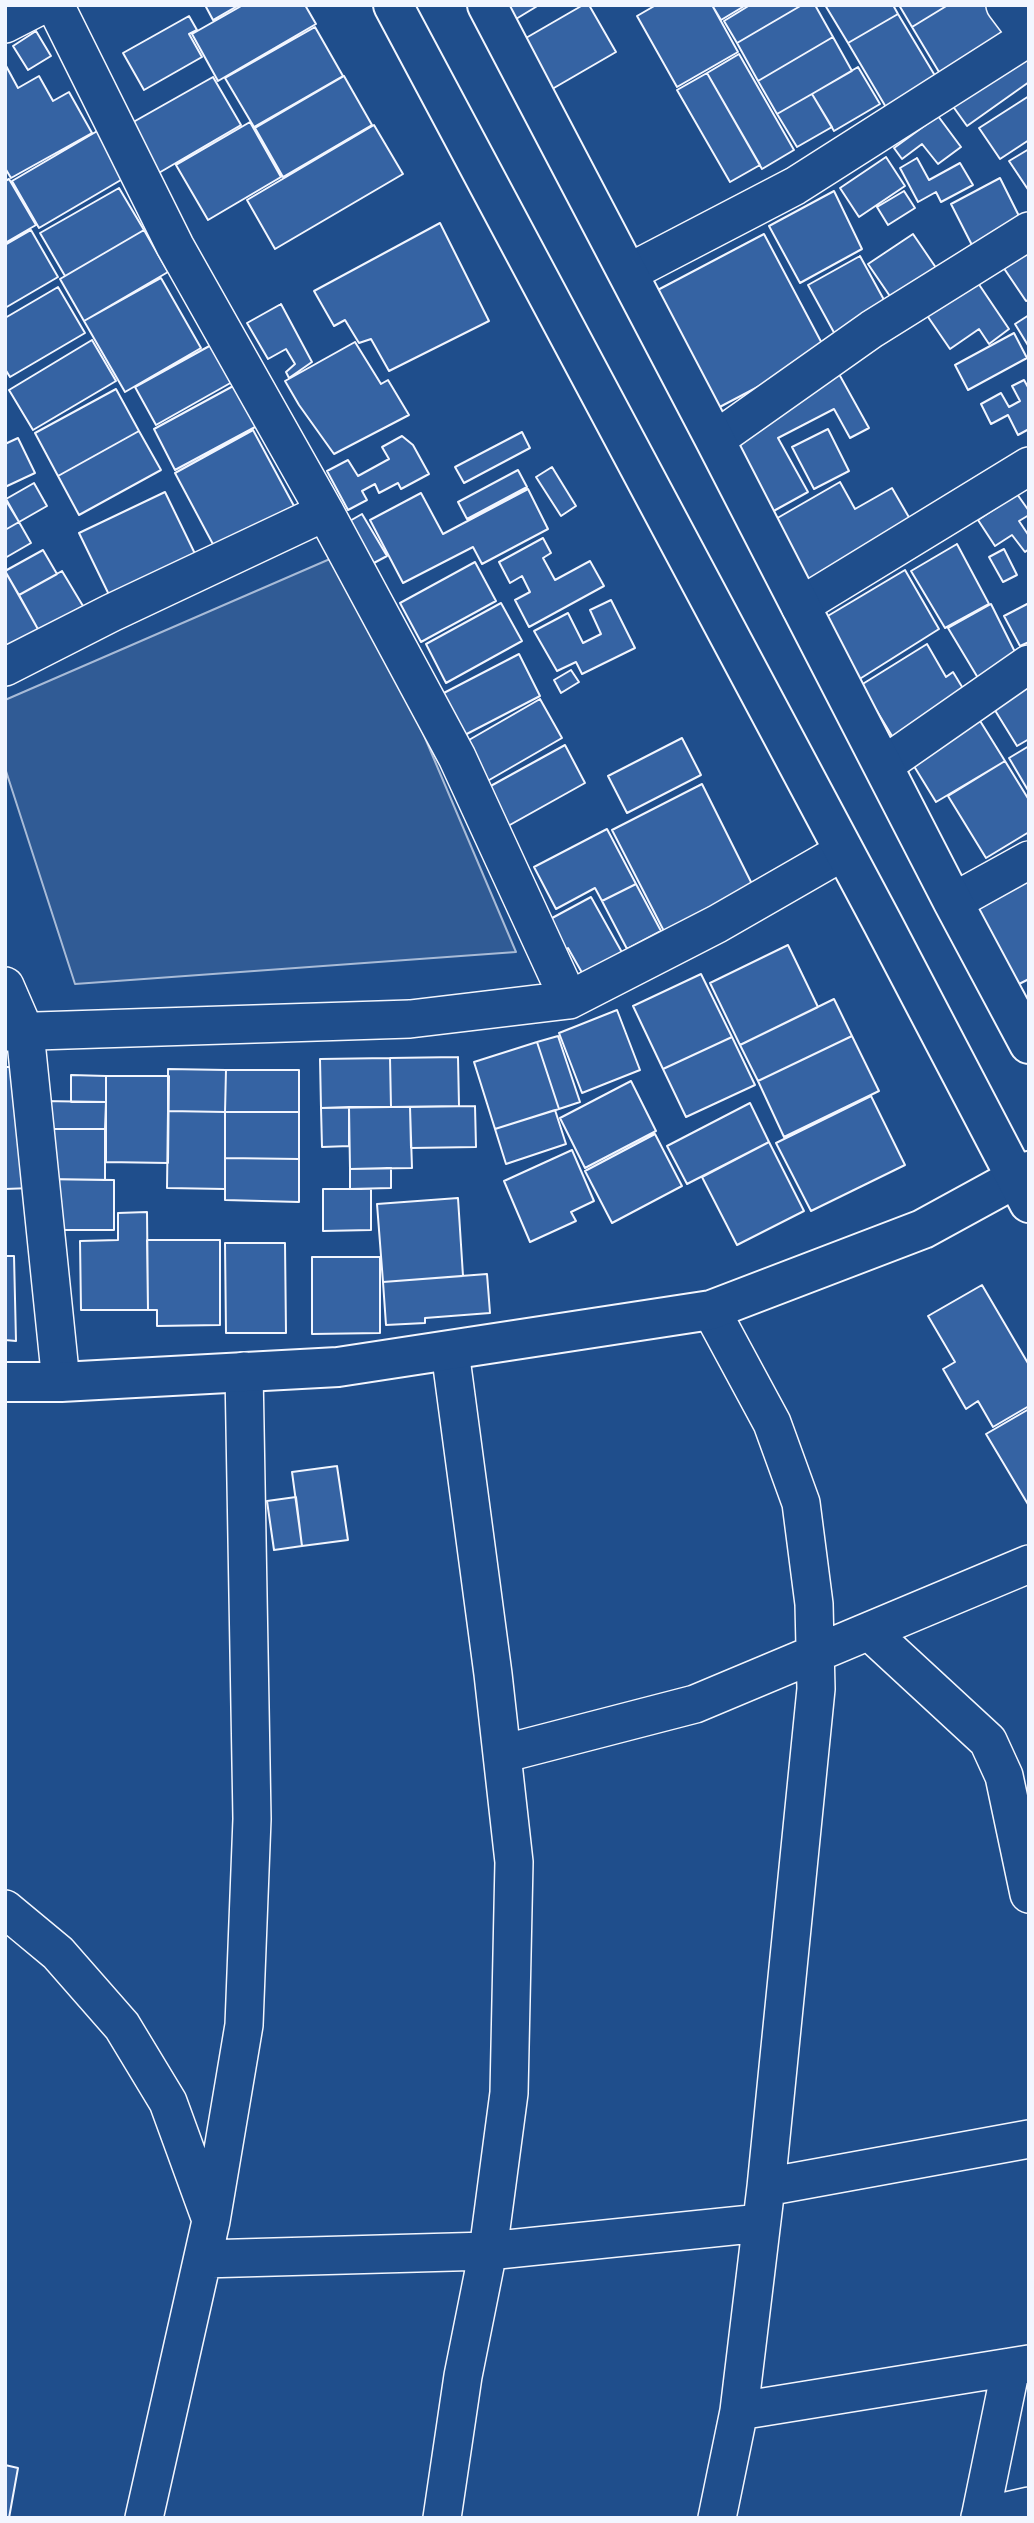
<!DOCTYPE html>
<style>
body{margin:0}
#map{position:relative;width:1034px;height:2523px;overflow:hidden;background:#1f4e8c;font-family:Inter,sans-serif}
canvas{display:block}
.frame{position:absolute;inset:0;border:7px solid #f2f6ff;pointer-events:none}
</style>
<div id="map">
<canvas width="1034" height="2523"></canvas>
<div class="frame"></div>
</div>
<script>
const ctx = document.querySelector('canvas').getContext('2d');
ctx.lineJoin = 'round';
function paint(path, color) {
  ctx.fillStyle = color;
  ctx.fill(path, 'evenodd');
}
function toPath(rows) {
  const path = new Path2D();
  for (const r of rows) {
    path.moveTo(r[0], r[1]);
    for (let i = 2; i < r.length; i += 2) path.lineTo(r[i], r[i + 1]);
  }
  return path;
}
function strokePath(path, color, width, dash) {
  ctx.strokeStyle = color;
  ctx.lineWidth = width;
  ctx.lineCap = dash ? 'butt' : 'round';
  ctx.setLineDash(dash || []);
  ctx.stroke(path);
}
const built = toPath([
 [346,552,516,952,75,984,5,768,5,700,346,552]
]);
paint(built, '#305b95');
strokePath(built, '#a8bbd7', 2);
const building = toPath([
 [205,5,239,5,213,20,205,5],
 [243,5,305,5,316,24,218,81,192,34,243,5],
 [508,5,539,5,516,19,508,5],
 [583,5,589,5,616,52,547,92,519,42,583,5],
 [656,5,712,5,738,52,677,87,637,16,656,5],
 [712,5,746,5,721,20,712,5],
 [750,5,802,5,737,43,724,21,750,5],
 [802,5,815,5,833,37,758,81,737,43,802,5],
 [825,5,893,5,898,14,848,43,825,5],
 [899,5,948,5,912,27,899,5],
 [948,5,997,5,1014,34,942,77,912,27,948,5],
 [898,14,940,84,890,114,848,43,898,14],
 [189,16,197,30,189,34,202,57,144,90,123,53,189,16],
 [315,27,343,76,254,127,225,78,315,27],
 [36,31,51,56,28,70,13,46,36,31],
 [833,37,852,71,777,114,758,81,833,37],
 [739,54,794,150,762,169,707,73,739,54],
 [1029,54,1029,82,967,126,952,105,1029,54],
 [5,64,18,88,39,76,53,101,69,92,92,133,11,178,5,168,5,64],
 [858,67,880,104,834,131,812,94,858,67],
 [707,73,760,165,730,182,677,90,707,73],
 [344,76,372,125,283,177,255,128,344,76],
 [213,77,241,125,157,174,128,125,213,77],
 [812,94,832,127,797,147,777,114,812,94],
 [1029,96,1029,140,1000,159,979,128,1029,96],
 [938,116,961,147,938,164,922,144,902,159,894,148,938,116],
 [250,122,281,177,208,220,176,165,250,122],
 [374,125,403,174,275,249,247,200,374,125],
 [99,130,126,177,39,228,12,181,99,130],
 [1029,149,1029,191,1009,161,1029,149],
 [886,157,905,186,859,217,840,188,886,157],
 [917,158,929,180,960,163,973,185,941,202,936,192,918,202,900,168,917,158],
 [1000,178,1025,228,976,253,951,204,1000,178],
 [9,179,36,225,5,243,5,181,9,179],
 [119,188,144,230,65,276,40,233,119,188],
 [834,191,862,249,800,283,769,226,834,191],
 [904,191,915,208,888,225,877,207,904,191],
 [440,223,489,321,389,371,371,339,359,343,345,320,334,326,314,291,440,223],
 [31,230,58,277,5,308,5,245,31,230],
 [144,230,168,272,84,321,60,279,144,230],
 [764,234,826,351,714,410,652,293,764,234],
 [913,234,943,278,898,308,868,264,913,234],
 [1029,241,1029,300,1026,301,999,261,1029,241],
 [860,256,889,309,837,338,808,285,860,256],
 [161,278,201,348,125,392,84,321,161,278],
 [976,280,1009,329,989,344,979,329,950,349,926,314,976,280],
 [58,287,85,333,10,377,5,369,5,318,58,287],
 [281,304,312,362,289,378,286,372,295,364,286,349,268,359,247,323,281,304],
 [1029,315,1029,347,1015,324,1029,315],
 [1014,333,1027,358,968,390,955,365,1014,333],
 [92,340,116,381,33,430,9,390,92,340],
 [355,342,381,384,388,380,409,415,334,454,299,405,285,381,355,342],
 [213,344,234,381,156,425,135,387,213,344],
 [839,374,869,428,850,438,834,409,778,438,808,492,770,513,728,434,839,374],
 [1024,380,1029,389,1029,429,1018,435,1008,415,991,424,981,404,1001,393,1009,407,1020,401,1012,386,1024,380],
 [235,385,257,426,175,470,154,429,235,385],
 [116,389,139,431,58,476,35,433,116,389],
 [828,429,849,471,814,489,792,447,828,429],
 [253,430,294,506,215,548,175,473,253,430],
 [139,431,161,470,79,515,58,476,139,431],
 [522,432,530,448,464,483,455,467,522,432],
 [402,436,413,445,429,474,401,489,398,483,379,493,375,484,362,491,367,500,348,510,327,471,348,460,358,476,389,459,382,447,402,436],
 [18,438,35,473,5,487,5,444,18,438],
 [552,467,576,506,561,516,536,477,552,467],
 [518,470,527,487,467,519,458,502,518,470],
 [840,482,855,509,892,488,914,526,811,585,774,520,840,482],
 [34,483,47,506,19,522,6,499,34,483],
 [528,489,548,529,482,564,473,547,403,583,370,520,421,493,443,534,528,489],
 [165,492,199,562,113,603,79,533,165,492],
 [1017,494,1029,511,1029,515,1019,521,1029,536,1029,549,1025,552,1012,535,995,546,978,520,1017,494],
 [5,499,19,522,5,530,5,499],
 [362,514,387,556,372,564,348,522,362,514],
 [19,522,31,543,5,558,5,530,19,522],
 [543,538,551,553,543,558,555,580,590,561,604,586,529,627,515,600,530,592,522,576,510,583,499,562,543,538],
 [957,544,989,604,945,628,911,571,957,544],
 [1004,549,1017,575,1003,582,989,557,1004,549],
 [43,550,57,574,19,595,5,571,43,550],
 [475,562,496,601,421,642,400,603,475,562],
 [905,570,939,629,858,680,821,620,905,570],
 [5,571,39,631,5,651,5,571],
 [62,571,83,606,39,631,19,595,62,571],
 [611,600,635,648,582,674,576,662,557,671,534,631,568,613,583,643,601,634,590,610,611,600],
 [501,603,522,641,446,683,426,644,501,603],
 [1029,603,1029,642,1020,646,1004,616,1029,603],
 [991,604,1016,654,978,678,948,628,991,604],
 [927,644,946,677,953,672,967,695,895,741,861,685,927,644],
 [519,654,540,696,459,738,438,696,519,654],
 [571,670,579,682,561,693,554,680,571,670],
 [1029,673,1029,739,1017,746,988,699,1029,673],
 [540,699,562,738,484,783,462,744,540,699],
 [977,716,1005,761,936,802,909,758,977,716],
 [682,738,701,775,627,813,608,776,682,738],
 [565,745,585,783,508,826,487,788,565,745],
 [1029,746,1029,792,1009,758,1029,746],
 [1005,761,1029,800,1029,832,986,858,948,796,1005,761],
 [702,784,757,894,668,939,612,830,702,784],
 [607,829,636,884,602,901,595,888,556,909,534,867,607,829],
 [1029,877,1029,979,1011,988,969,907,1029,877],
 [636,884,661,931,627,949,602,901,636,884],
 [591,897,624,956,585,978,568,948,558,954,541,924,591,897],
 [788,945,818,1007,740,1045,710,983,788,945],
 [701,974,732,1037,663,1069,633,1006,701,974],
 [834,999,852,1036,758,1081,740,1045,834,999],
 [617,1010,640,1070,582,1093,559,1033,617,1010],
 [558,1036,580,1102,559,1109,537,1042,558,1036],
 [852,1036,879,1091,784,1137,758,1081,852,1036],
 [732,1037,755,1085,686,1117,663,1069,732,1037],
 [537,1042,559,1109,495,1129,474,1062,537,1042],
 [458,1057,459,1106,391,1107,390,1058,458,1057],
 [390,1058,391,1107,321,1108,320,1059,390,1058],
 [5,1067,20,1067,32,1188,5,1189,5,1067],
 [168,1069,226,1070,225,1112,168,1111,168,1069],
 [226,1070,299,1070,299,1112,225,1112,226,1070],
 [71,1075,106,1076,106,1102,71,1102,71,1075],
 [106,1076,169,1076,168,1163,106,1162,106,1076],
 [631,1081,656,1131,585,1168,560,1118,631,1081],
 [871,1096,905,1165,811,1211,776,1143,871,1096],
 [42,1101,106,1102,105,1129,42,1129,42,1101],
 [750,1103,769,1142,687,1184,667,1146,750,1103],
 [475,1106,476,1147,411,1148,410,1107,475,1106],
 [349,1107,410,1107,412,1168,350,1169,349,1107],
 [349,1107,349,1146,322,1147,321,1108,349,1107],
 [555,1110,566,1144,506,1164,495,1129,555,1110],
 [168,1111,225,1112,225,1189,167,1188,168,1111],
 [225,1112,299,1112,299,1159,225,1158,225,1112],
 [42,1129,105,1129,105,1180,41,1179,42,1129],
 [655,1134,682,1186,612,1223,585,1171,655,1134],
 [769,1142,804,1211,737,1245,702,1177,769,1142],
 [572,1150,594,1201,571,1212,576,1221,530,1242,504,1181,572,1150],
 [225,1158,299,1159,299,1202,225,1200,225,1158],
 [391,1168,391,1188,350,1189,350,1169,391,1168],
 [48,1179,114,1180,114,1230,48,1230,48,1179],
 [323,1189,371,1189,371,1230,323,1231,323,1189],
 [458,1198,463,1276,383,1282,377,1204,458,1198],
 [147,1212,148,1310,81,1310,80,1241,118,1240,118,1213,147,1212],
 [147,1240,220,1240,220,1325,157,1326,157,1310,148,1310,147,1240],
 [225,1243,285,1243,286,1333,226,1333,225,1243],
 [5,1256,14,1256,16,1341,5,1340,5,1256],
 [312,1257,380,1257,380,1333,312,1334,312,1257],
 [487,1274,490,1313,425,1318,425,1323,386,1325,383,1282,487,1274],
 [982,1285,1029,1365,1029,1406,993,1427,978,1401,966,1409,943,1369,955,1362,928,1316,982,1285],
 [1029,1409,1029,1506,986,1434,1029,1409],
 [337,1466,348,1540,302,1546,292,1472,337,1466],
 [296,1497,302,1546,274,1550,267,1501,296,1497],
 [5,2465,18,2468,9,2518,5,2518,5,2465]
]);
paint(building, '#3563a3');
strokePath(building, '#f2f6ff', 2);
const minor = toPath([
 [55,5,175,246,325,512,457,757,569,1000],
 [1005,5,1029,37],
 [5,24,42,5],
 [628,273,795,186,1029,37],
 [715,440,872,329,1029,231],
 [800,606,1029,466],
 [5,667,111,613,325,512],
 [884,765,1029,664],
 [953,902,1029,860],
 [5,986,25,1032,61,1382],
 [5,1032,410,1019,569,1000,717,924,844,851],
 [711,1310,772,1423,801,1503,814,1604,816,1689,766,2187,739,2411],
 [870,1632,988,1741,1004,1776,1029,1894],
 [502,1754,695,1704,1029,1564],
 [5,1909,58,1953,122,2026,168,2102,211,2220],
 [766,2187,1029,2139],
 [203,2259,488,2251,761,2223],
 [980,2517,1029,2506],
 [144,2518,211,2221,244,2025,252,1819,244,1371],
 [442,2518,463,2376,488,2251,509,2093,514,1862,493,1674,450,1351],
 [717,2518,739,2411,1029,2364],
 [980,2518,1011,2367]
]);
const tertiary = toPath([
 [5,1382,61,1382,338,1367,711,1310,923,1229,1029,1171]
]);
const secondary = toPath([
 [393,5,882,922,1029,1203],
 [487,5,715,440,953,902,1029,1044]
]);
strokePath(minor, '#f2f6ff', 40);
strokePath(tertiary, '#f2f6ff', 42);
strokePath(secondary, '#f2f6ff', 42);
strokePath(minor, '#1f4e8c', 37);
strokePath(tertiary, '#1f4e8c', 38);
strokePath(secondary, '#1f4e8c', 38);
</script>
